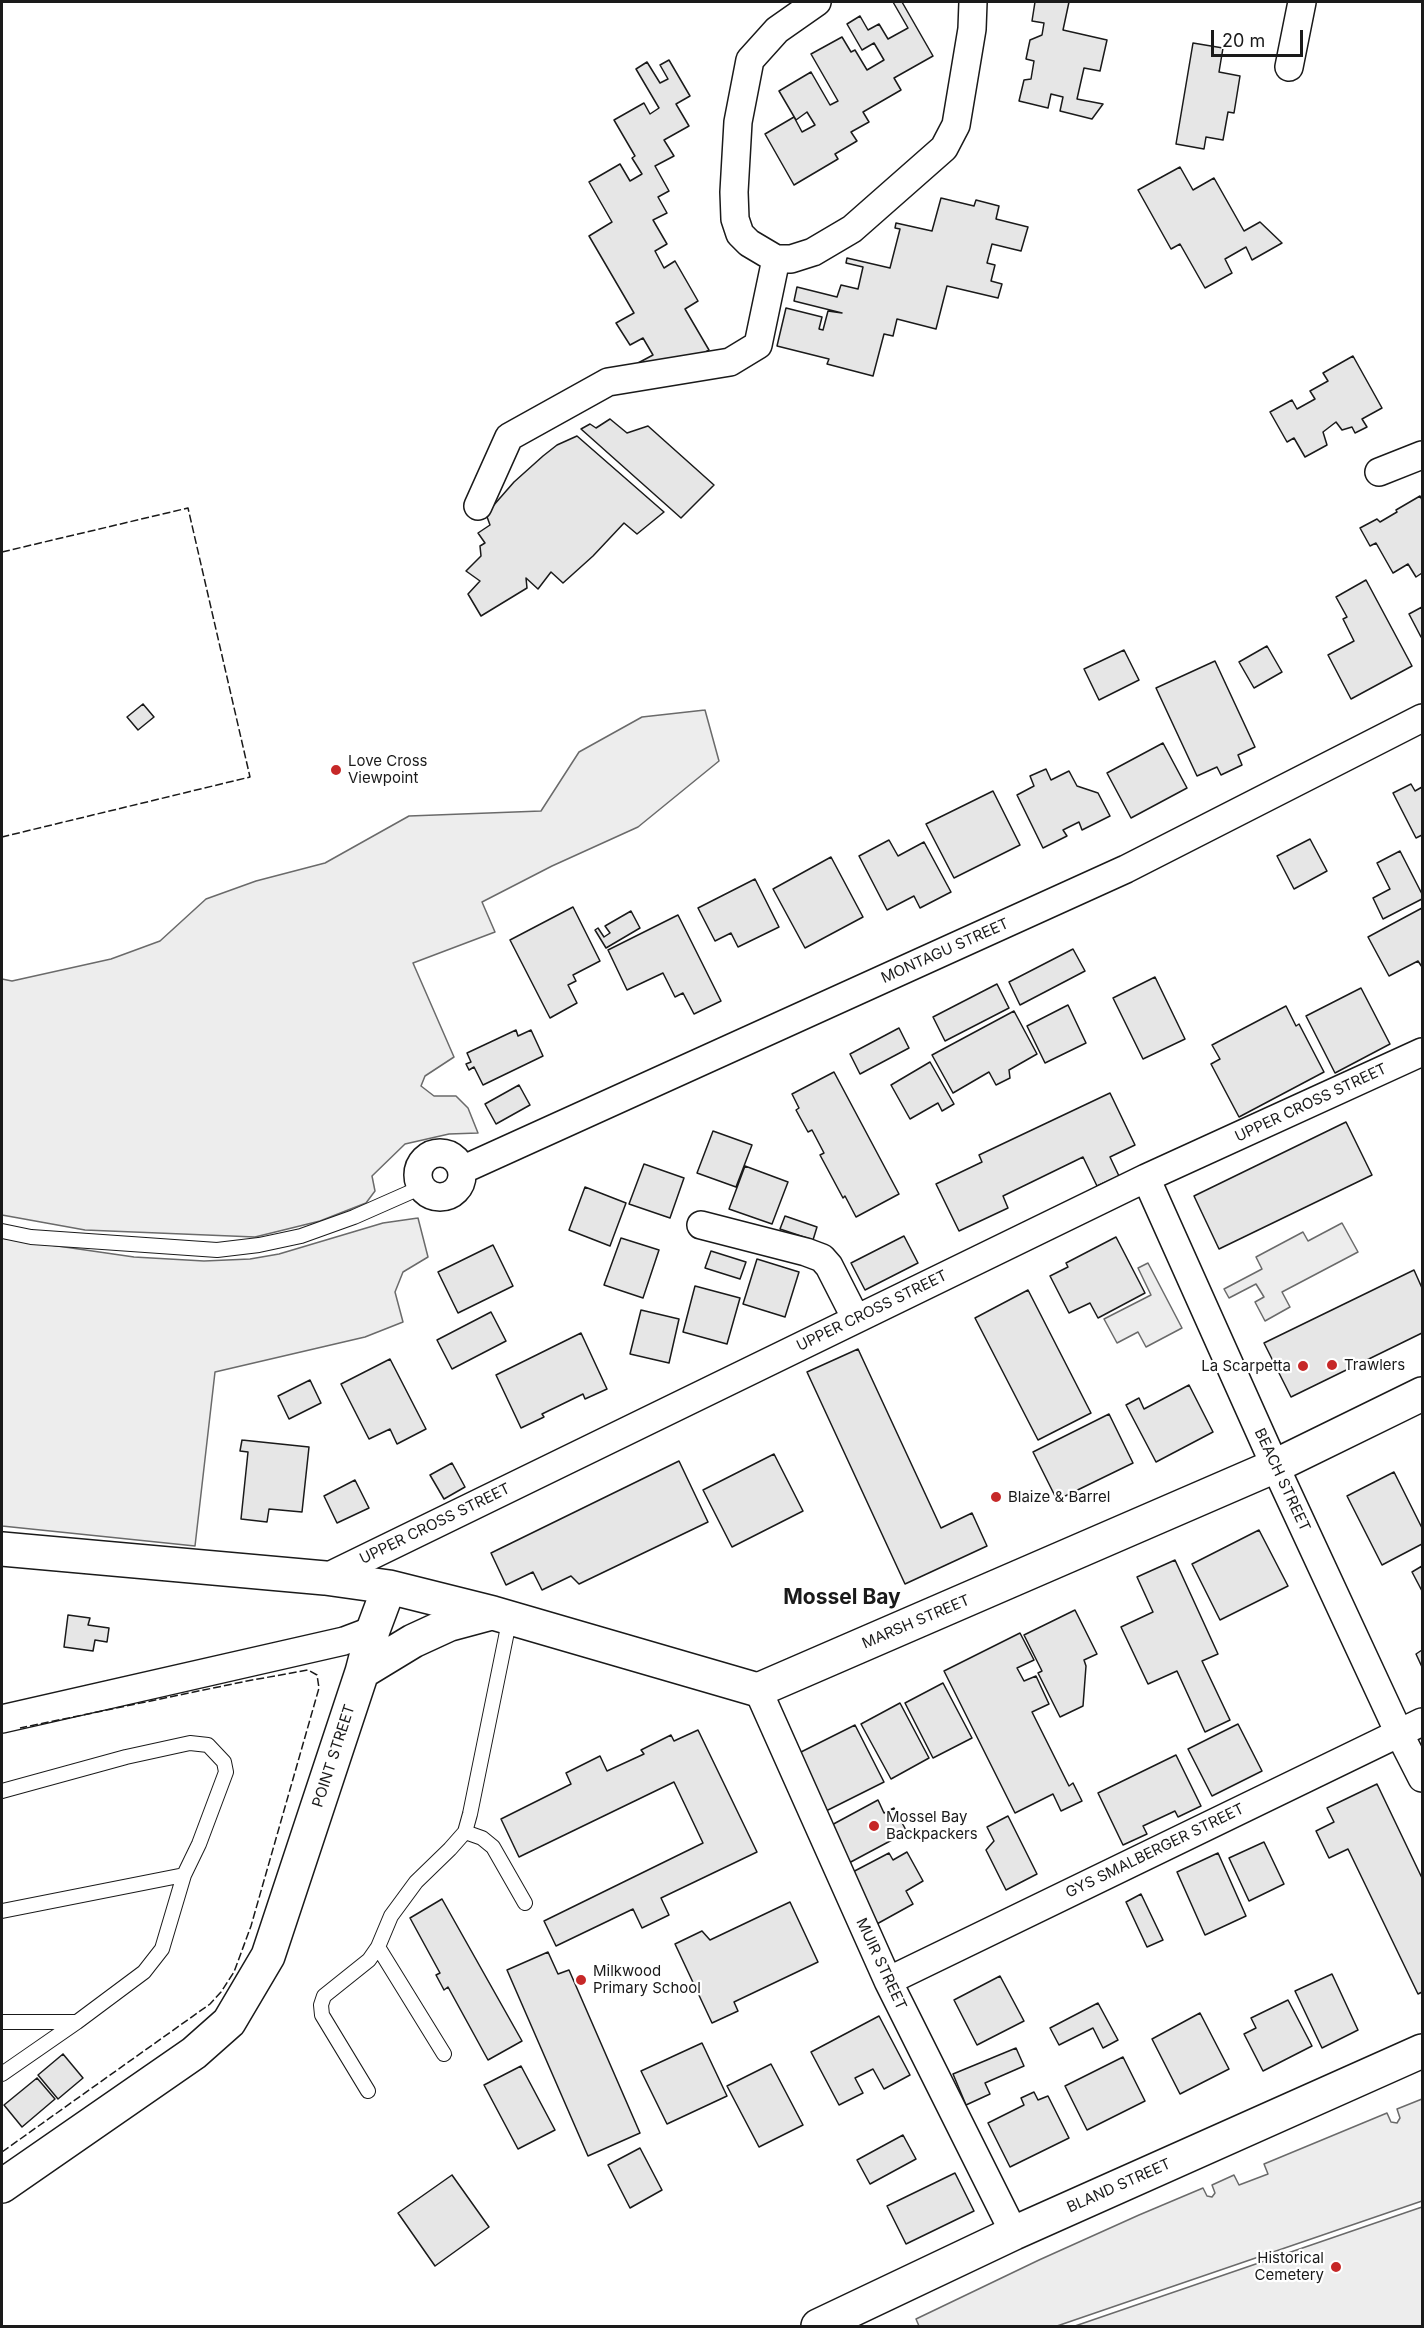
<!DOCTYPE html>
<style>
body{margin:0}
#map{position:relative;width:1424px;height:2328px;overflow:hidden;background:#fff;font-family:Inter,sans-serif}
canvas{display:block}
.frame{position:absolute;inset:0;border:3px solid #1a1a1a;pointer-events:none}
.scale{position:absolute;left:1211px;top:30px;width:92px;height:27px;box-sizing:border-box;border:3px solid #1a1a1a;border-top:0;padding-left:8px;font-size:18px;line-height:21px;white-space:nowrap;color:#1a1a1a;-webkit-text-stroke:4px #fff;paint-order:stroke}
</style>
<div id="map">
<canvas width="1424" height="2328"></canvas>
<div class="frame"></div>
<div class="scale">20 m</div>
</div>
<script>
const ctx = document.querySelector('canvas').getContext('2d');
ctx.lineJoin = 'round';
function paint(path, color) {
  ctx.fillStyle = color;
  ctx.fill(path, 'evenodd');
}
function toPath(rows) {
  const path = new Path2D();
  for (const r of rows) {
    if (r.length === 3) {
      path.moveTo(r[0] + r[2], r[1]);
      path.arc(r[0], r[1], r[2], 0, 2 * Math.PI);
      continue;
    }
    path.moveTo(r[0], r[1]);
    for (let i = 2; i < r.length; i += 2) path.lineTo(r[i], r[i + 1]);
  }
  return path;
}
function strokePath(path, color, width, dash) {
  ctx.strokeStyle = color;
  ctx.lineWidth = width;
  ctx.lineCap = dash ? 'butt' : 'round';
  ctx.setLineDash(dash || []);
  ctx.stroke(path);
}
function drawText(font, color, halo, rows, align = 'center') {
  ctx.font = font + ' Inter,sans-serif';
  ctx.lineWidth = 4.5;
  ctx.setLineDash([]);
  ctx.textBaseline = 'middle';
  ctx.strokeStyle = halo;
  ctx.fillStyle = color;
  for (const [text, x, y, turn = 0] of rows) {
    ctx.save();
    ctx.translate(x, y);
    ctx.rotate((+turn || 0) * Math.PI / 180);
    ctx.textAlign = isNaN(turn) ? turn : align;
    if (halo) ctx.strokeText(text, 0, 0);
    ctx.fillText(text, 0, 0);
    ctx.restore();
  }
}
const built = toPath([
 [705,710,719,761,638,827,552,866,482,902,495,932,413,963,454,1057,425,1076,421,1086,434,1096,456,1096,468,1108,478,1133,449,1134,405,1144,372,1176,375,1191,366,1203,320,1221,255,1237,85,1230,2,1215,2,979,12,981,111,959,160,941,206,899,256,881,325,863,409,816,541,811,579,752,642,717,705,710],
 [418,1218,428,1257,403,1272,395,1292,403,1322,365,1337,215,1372,195,1546,2,1526,2,1238,134,1257,204,1261,250,1259,279,1254,383,1223,418,1218],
 [1342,1223,1358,1252,1282,1292,1290,1307,1265,1321,1255,1302,1264,1297,1256,1284,1229,1298,1224,1289,1262,1269,1256,1257,1303,1232,1308,1241,1342,1223],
 [1148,1263,1182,1328,1146,1347,1138,1332,1117,1343,1104,1319,1151,1295,1138,1268,1148,1263],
 [1422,2099,1422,2201,1057,2326,919,2326,916,2319,1039,2260,1139,2215,1203,2188,1207,2196,1212,2197,1215,2193,1212,2185,1234,2175,1239,2185,1268,2174,1264,2164,1387,2113,1391,2122,1397,2123,1400,2118,1397,2109,1422,2099],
 [1422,2207,1422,2326,1075,2326,1422,2207]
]);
paint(built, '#ededed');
strokePath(built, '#6a6a6a', 1.5);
const building = toPath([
 [893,2,902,2,933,56,894,78,901,90,863,112,869,122,851,132,857,141,835,154,838,159,794,185,765,134,794,117,802,132,815,125,807,112,796,120,779,91,811,72,830,105,838,101,811,54,842,37,851,52,855,50,867,70,884,60,874,43,862,50,847,24,860,16,868,30,879,24,888,39,908,28,893,2],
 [1035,2,1069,2,1063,30,1107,40,1100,71,1084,68,1077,99,1103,104,1092,119,1060,111,1063,97,1051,94,1048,108,1019,101,1024,80,1031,79,1034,61,1026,59,1030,40,1042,35,1044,23,1032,21,1035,2],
 [1193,43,1223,48,1219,72,1240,76,1234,113,1228,112,1223,140,1206,137,1204,149,1176,144,1193,43],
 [669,60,690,96,676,104,689,126,664,140,674,156,655,166,669,191,658,197,667,213,653,220,667,244,655,251,664,268,675,261,698,301,685,309,709,350,651,384,638,363,653,355,643,338,630,345,616,323,634,313,589,236,612,222,589,182,620,164,630,181,642,174,632,158,635,156,614,120,644,103,650,114,659,108,636,69,647,62,660,83,668,79,660,65,669,60],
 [1180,167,1193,190,1214,178,1244,231,1260,222,1282,243,1252,260,1246,247,1225,259,1232,273,1205,288,1180,244,1171,249,1138,190,1180,167],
 [941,198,974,206,976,200,999,206,996,219,1028,227,1021,251,992,244,987,263,995,265,991,281,1002,284,998,298,947,286,936,329,897,319,893,336,884,334,873,376,827,364,829,359,777,346,786,308,822,317,819,329,823,330,828,311,842,313,794,301,797,287,837,297,841,285,858,289,863,267,846,263,847,258,890,268,900,229,895,228,896,223,932,231,941,198],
 [1353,356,1382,408,1362,419,1367,427,1355,433,1352,427,1342,430,1336,422,1323,432,1327,445,1305,457,1294,438,1287,442,1270,412,1292,400,1297,409,1315,399,1310,391,1328,381,1323,373,1353,356],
 [610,419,627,433,648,426,714,485,681,518,581,429,590,424,596,428,610,419],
 [577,436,664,512,637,534,624,523,593,556,563,583,551,572,538,589,526,578,527,588,481,616,468,594,480,581,466,571,481,556,480,546,485,543,478,533,490,525,486,514,514,482,543,456,557,445,577,436],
 [1420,496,1422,500,1422,573,1416,577,1408,564,1393,573,1376,543,1370,546,1360,528,1377,519,1380,522,1397,512,1396,510,1420,496],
 [1366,580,1412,666,1351,699,1328,655,1354,641,1343,619,1347,617,1336,597,1366,580],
 [1422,607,1422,636,1421,637,1409,614,1422,607],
 [1267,646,1282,672,1254,688,1239,662,1267,646],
 [1124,650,1139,680,1099,700,1084,669,1124,650],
 [1215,661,1255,747,1238,755,1242,765,1221,775,1217,767,1197,776,1156,688,1215,661],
 [143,704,154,717,138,730,127,717,143,704],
 [1163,743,1187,788,1131,818,1107,773,1163,743],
 [1046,769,1051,780,1069,771,1077,786,1098,793,1110,816,1082,830,1079,822,1063,830,1067,836,1043,848,1017,795,1034,786,1030,776,1046,769],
 [1411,784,1415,791,1422,787,1422,835,1416,838,1393,793,1411,784],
 [993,791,1020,845,954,878,926,824,993,791],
 [1310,839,1327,871,1294,889,1277,856,1310,839],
 [889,840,898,856,924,842,951,892,920,908,914,896,887,910,859,856,889,840],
 [1400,851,1422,894,1422,899,1383,919,1373,898,1390,889,1377,863,1400,851],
 [831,857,863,917,805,948,773,889,831,857],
 [755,879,779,927,738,947,731,933,715,941,698,908,755,879],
 [573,907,600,961,573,975,576,981,568,985,577,1003,550,1018,510,940,573,907],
 [1422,908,1422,967,1418,961,1389,976,1368,937,1422,908],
 [631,911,640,928,606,948,595,930,598,928,604,937,610,933,605,926,631,911],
 [678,915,721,1001,694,1014,683,993,675,997,663,973,627,990,608,950,678,915],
 [1073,949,1085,971,1020,1005,1009,982,1073,949],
 [1155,977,1185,1039,1143,1059,1113,998,1155,977],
 [997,984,1009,1008,945,1041,933,1017,997,984],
 [1361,988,1390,1044,1335,1073,1306,1016,1361,988],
 [1068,1005,1086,1043,1045,1063,1027,1026,1068,1005],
 [1286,1006,1296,1026,1299,1024,1324,1072,1239,1117,1211,1064,1220,1059,1212,1045,1286,1006],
 [1014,1011,1037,1054,1009,1070,1010,1078,996,1085,989,1072,953,1093,932,1055,1014,1011],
 [899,1028,909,1048,860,1074,850,1054,899,1028],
 [516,1030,518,1036,531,1030,543,1056,483,1085,474,1067,469,1070,466,1064,471,1062,467,1053,516,1030],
 [930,1062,954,1104,942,1111,938,1103,910,1119,891,1085,930,1062],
 [834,1072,899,1194,856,1217,845,1196,843,1198,820,1155,824,1153,812,1130,808,1132,796,1110,799,1108,792,1094,834,1072],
 [519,1085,530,1105,496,1124,485,1104,519,1085],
 [1110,1093,1135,1145,1110,1157,1119,1176,1097,1186,1083,1157,1003,1196,1008,1208,959,1231,936,1184,982,1162,979,1155,1110,1093],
 [1346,1122,1372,1175,1219,1249,1194,1196,1346,1122],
 [713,1131,752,1145,736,1187,697,1173,713,1131],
 [644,1164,684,1178,670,1218,629,1204,644,1164],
 [745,1166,788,1182,772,1224,729,1209,745,1166],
 [585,1187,626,1203,610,1246,569,1230,585,1187],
 [785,1216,817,1227,813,1240,780,1229,785,1216],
 [904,1236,918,1263,865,1290,851,1263,904,1236],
 [1116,1237,1145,1293,1098,1318,1090,1303,1069,1313,1050,1276,1068,1267,1066,1263,1116,1237],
 [621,1238,659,1250,643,1298,604,1285,621,1238],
 [493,1245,513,1286,458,1313,438,1272,493,1245],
 [711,1251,746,1262,740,1279,705,1268,711,1251],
 [757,1259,799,1272,785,1317,743,1304,757,1259],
 [1414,1270,1422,1288,1422,1333,1291,1397,1264,1343,1414,1270],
 [695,1286,740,1298,727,1344,683,1332,695,1286],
 [1028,1290,1091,1413,1038,1440,975,1318,1028,1290],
 [641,1310,679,1319,669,1363,630,1354,641,1310],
 [491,1312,506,1341,452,1369,437,1340,491,1312],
 [581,1333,607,1389,585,1399,583,1394,542,1414,544,1417,521,1428,496,1375,581,1333],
 [858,1349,941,1528,972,1513,987,1546,905,1584,807,1372,858,1349],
 [390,1359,426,1429,397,1444,390,1429,369,1439,341,1384,390,1359],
 [310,1380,321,1403,289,1419,278,1396,310,1380],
 [1189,1385,1213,1432,1156,1462,1126,1405,1139,1398,1144,1409,1189,1385],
 [1109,1414,1133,1463,1057,1500,1033,1452,1109,1414],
 [242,1440,309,1447,302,1512,269,1509,267,1522,241,1519,248,1452,240,1451,242,1440],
 [774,1454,803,1511,732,1547,703,1490,774,1454],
 [679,1461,708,1522,579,1584,571,1576,542,1590,533,1572,506,1585,491,1553,679,1461],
 [452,1463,465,1487,444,1499,430,1475,452,1463],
 [1394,1472,1422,1528,1422,1544,1382,1565,1347,1496,1394,1472],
 [355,1480,369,1508,337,1523,324,1496,355,1480],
 [1259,1530,1288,1586,1220,1620,1192,1564,1259,1530],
 [1175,1560,1218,1654,1202,1661,1230,1720,1205,1732,1177,1671,1148,1684,1121,1627,1153,1612,1137,1577,1175,1560],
 [1422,1566,1422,1591,1412,1572,1422,1566],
 [1075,1610,1097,1654,1084,1660,1086,1666,1083,1706,1060,1717,1038,1673,1042,1671,1024,1635,1075,1610],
 [68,1615,90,1618,88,1625,109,1628,107,1642,95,1640,93,1651,64,1647,68,1615],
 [1020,1633,1034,1660,1017,1668,1024,1681,1036,1676,1049,1704,1032,1712,1069,1786,1073,1783,1082,1801,1061,1811,1053,1794,1015,1813,944,1671,1020,1633],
 [1422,1650,1422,1667,1416,1654,1422,1650],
 [943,1683,972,1738,933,1758,905,1703,943,1683],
 [900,1703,929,1758,891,1779,861,1724,900,1703],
 [1238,1724,1262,1771,1212,1796,1188,1749,1238,1724],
 [855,1725,884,1782,820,1814,791,1757,855,1725],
 [698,1730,757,1852,661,1898,669,1915,642,1928,633,1909,556,1946,544,1921,703,1843,674,1782,519,1857,501,1819,571,1784,566,1773,600,1756,607,1771,644,1754,641,1750,671,1735,674,1741,698,1730],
 [1176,1755,1201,1806,1178,1817,1175,1811,1143,1826,1147,1834,1123,1845,1098,1793,1176,1755],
 [1377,1784,1422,1878,1422,1992,1418,1994,1348,1849,1329,1858,1316,1831,1334,1822,1327,1808,1377,1784],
 [878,1800,884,1813,894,1808,907,1832,847,1864,828,1827,878,1800],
 [1008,1816,1037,1874,1006,1890,986,1850,994,1841,987,1827,1008,1816],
 [1264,1842,1284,1884,1249,1901,1229,1858,1264,1842],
 [907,1852,923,1881,906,1891,913,1904,875,1925,847,1875,889,1853,893,1860,907,1852],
 [1218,1853,1246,1916,1205,1935,1177,1872,1218,1853],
 [1141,1894,1163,1940,1147,1947,1126,1902,1141,1894],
 [442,1899,522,2041,488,2060,448,1987,444,1990,436,1975,440,1973,410,1918,442,1899],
 [790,1902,818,1962,734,2002,738,2011,712,2023,675,1944,702,1931,710,1940,790,1902],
 [548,1952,558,1974,569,1970,640,2133,588,2156,507,1970,548,1952],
 [1332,1974,1358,2030,1322,2048,1295,1991,1332,1974],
 [1000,1976,1024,2021,977,2045,954,2000,1000,1976],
 [1288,2000,1312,2046,1263,2071,1244,2034,1256,2028,1251,2018,1288,2000],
 [1098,2003,1118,2040,1103,2048,1093,2028,1059,2045,1050,2028,1098,2003],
 [1200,2013,1229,2069,1180,2094,1152,2039,1200,2013],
 [879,2016,910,2075,884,2089,873,2069,855,2078,863,2093,839,2105,811,2052,879,2016],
 [702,2043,727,2096,667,2124,641,2071,702,2043],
 [1016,2048,1024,2066,985,2083,990,2094,966,2105,953,2074,1016,2048],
 [63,2054,83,2078,58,2099,38,2075,63,2054],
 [1123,2057,1145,2101,1087,2130,1065,2086,1123,2057],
 [771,2064,803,2125,759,2147,727,2086,771,2064],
 [521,2066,555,2130,518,2149,484,2085,521,2066],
 [37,2078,55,2099,22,2127,4,2105,37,2078],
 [1034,2092,1038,2100,1048,2096,1069,2138,1010,2167,988,2123,1024,2105,1021,2098,1034,2092],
 [903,2135,916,2159,870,2184,857,2160,903,2135],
 [640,2148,662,2190,630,2208,608,2165,640,2148],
 [955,2173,974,2211,906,2244,887,2206,955,2173],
 [452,2175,489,2227,435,2266,398,2213,452,2175]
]);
paint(building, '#e6e6e6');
strokePath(building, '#1a1a1a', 1.5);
const lane = toPath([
 [2,1231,31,1237,217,1250,259,1245,301,1236,354,1217,422,1187],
 [2,1791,126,1757,190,1743,208,1745,224,1762,226,1772,199,1844,184,1875,2,1911],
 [465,1832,482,1838,493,1847,525,1903],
 [378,1947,444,2054],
 [2,2022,77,2022,144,1972,162,1949,184,1875],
 [2,2074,77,2022],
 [368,2091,322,2015,321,2005,324,1996,369,1960,378,1947,391,1916,416,1882,450,1849,465,1832,470,1814,510,1617]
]);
const street = toPath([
 [817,2,777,30,750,60,738,122,734,192,735,219,740,234,749,243,776,259,791,259,813,252,852,229,944,148,956,125,972,29,973,2],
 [1289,67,1302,2],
 [1379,472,1422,455],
 [478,506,509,437,608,382,730,362,758,345,776,259],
 [440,1175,22],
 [462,1170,1126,869,1422,718],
 [1146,1178,1275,1466,1399,1733,1422,1778],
 [701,1225,806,1252,822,1258,829,1266,856,1319],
 [325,1578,1146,1178,1422,1052],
 [758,1690,888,1981,1014,2233],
 [2,1719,344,1641,373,1630],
 [888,1981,1422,1722]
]);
const secondary = toPath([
 [2,1549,325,1578,389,1587,493,1613,758,1690,1275,1466,1422,1394],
 [362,1672,413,1641,450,1624,491,1613],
 [2,2186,194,2053,229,2022,268,1956,362,1672,373,1630,389,1587],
 [818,2326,1014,2233,1422,2051]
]);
strokePath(lane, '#1a1a1a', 16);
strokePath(street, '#1a1a1a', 30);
strokePath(secondary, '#1a1a1a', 36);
strokePath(lane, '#fff', 14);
strokePath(street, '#fff', 27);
strokePath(secondary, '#fff', 33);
strokePath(toPath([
 [2,552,188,508,250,777,2,837],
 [2,2152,210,2004,221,1992,234,1972,251,1926,319,1688,317,1675,308,1670,247,1681,20,1728]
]), '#1a1a1a', 1.5, [8, 3]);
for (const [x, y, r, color] of [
 [336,770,6,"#c62828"],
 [1332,1365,6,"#c62828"],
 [1303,1366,6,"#c62828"],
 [996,1497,6,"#c62828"],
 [874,1826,6,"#c62828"],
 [581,1980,6,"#c62828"],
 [1336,2267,6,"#c62828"]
]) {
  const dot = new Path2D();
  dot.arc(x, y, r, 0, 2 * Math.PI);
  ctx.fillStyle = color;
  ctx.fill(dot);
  strokePath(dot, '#fff', 2);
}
drawText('15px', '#1a1a1a', '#fff', [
 ["Love Cross",348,761],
 ["Viewpoint",348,778],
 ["Trawlers",1344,1365],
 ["La Scarpetta",1291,1366,"right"],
 ["Blaize & Barrel",1008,1497],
 ["Mossel Bay",886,1817],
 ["Backpackers",886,1834],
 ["Milkwood",593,1971],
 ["Primary School",593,1988],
 ["Historical",1324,2258,"right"],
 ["Cemetery",1324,2275,"right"]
], 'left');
drawText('15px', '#1a1a1a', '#fff', [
 ["MONTAGU STREET",945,951,-24],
 ["UPPER CROSS STREET",1311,1103,-25],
 ["UPPER CROSS STREET",872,1311,-26],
 ["BEACH STREET",1282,1480,65],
 ["UPPER CROSS STREET",435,1524,-26],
 ["MARSH STREET",916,1622,-23],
 ["POINT STREET",334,1756,-72],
 ["GYS SMALBERGER STREET",1155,1851,-26],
 ["MUIR STREET",881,1964,65],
 ["BLAND STREET",1119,2186,-24]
]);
drawText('bold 21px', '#1a1a1a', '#fff', [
 ["Mossel Bay",842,1598]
]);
</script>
